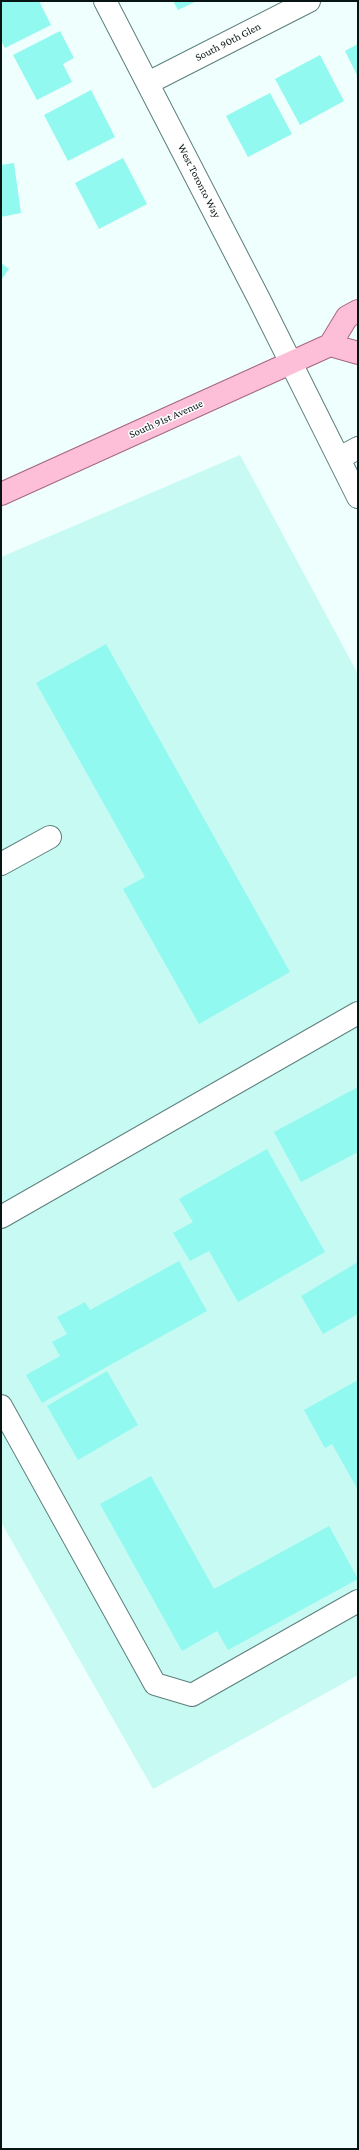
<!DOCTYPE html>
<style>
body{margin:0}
#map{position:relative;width:359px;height:2150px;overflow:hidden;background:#effffd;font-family:"Crimson Pro",serif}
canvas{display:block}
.frame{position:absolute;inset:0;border:2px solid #061413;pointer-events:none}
</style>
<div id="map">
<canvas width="359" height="2150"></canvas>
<div class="frame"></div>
</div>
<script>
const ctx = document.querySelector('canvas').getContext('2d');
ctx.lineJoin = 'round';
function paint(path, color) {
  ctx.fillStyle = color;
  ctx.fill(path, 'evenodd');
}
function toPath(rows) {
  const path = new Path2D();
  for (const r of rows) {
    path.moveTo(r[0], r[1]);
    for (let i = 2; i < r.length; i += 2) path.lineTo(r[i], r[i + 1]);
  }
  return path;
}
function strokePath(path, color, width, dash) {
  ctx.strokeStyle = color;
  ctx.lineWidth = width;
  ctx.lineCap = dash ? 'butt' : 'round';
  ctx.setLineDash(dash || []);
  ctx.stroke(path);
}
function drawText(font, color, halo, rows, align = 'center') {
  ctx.font = font + ' "Crimson Pro",serif';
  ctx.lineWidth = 3;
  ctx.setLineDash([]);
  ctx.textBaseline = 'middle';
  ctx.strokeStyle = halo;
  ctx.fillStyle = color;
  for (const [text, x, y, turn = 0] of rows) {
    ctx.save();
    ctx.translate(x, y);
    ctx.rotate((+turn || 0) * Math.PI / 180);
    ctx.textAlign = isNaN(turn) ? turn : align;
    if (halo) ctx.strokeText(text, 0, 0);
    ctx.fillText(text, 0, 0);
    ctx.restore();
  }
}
paint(toPath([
 [240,455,358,674,358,1675,153,1789,1,1522,1,557]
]), '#c8faf4');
paint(toPath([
 [1,1,39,1,51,25,5,48,1,41],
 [173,1,197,1,178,10],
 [60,31,74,58,63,64,72,82,37,100,13,55],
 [358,44,358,77,345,51],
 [320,55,344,101,300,125,275,79],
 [91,90,115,137,68,161,44,115],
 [270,93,292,134,248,157,226,116],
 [123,158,147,204,99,229,75,183],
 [14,163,21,213,1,217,1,165],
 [1,263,9,269,1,280],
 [106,644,290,972,199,1024,123,889,145,877,36,683],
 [358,1087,358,1152,301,1182,274,1132],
 [267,1149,325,1252,238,1302,209,1251,190,1261,173,1233,193,1222,179,1199],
 [179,1261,207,1311,42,1403,26,1375,60,1356,52,1342,67,1334,57,1317,85,1302,90,1310],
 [358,1262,358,1314,323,1334,301,1296],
 [107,1371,138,1425,78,1460,47,1406],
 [358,1380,358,1490,332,1444,325,1448,304,1410],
 [151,1476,214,1589,329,1526,358,1579,228,1650,217,1631,182,1651,100,1504]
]), '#91f9ef');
const minor = toPath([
 [105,1,259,299,358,497],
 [148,83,309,1],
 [339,458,358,448],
 [1,864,50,837],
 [1,1217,358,1013],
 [1,1406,155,1684,192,1695,358,1601]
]);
const major = toPath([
 [330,345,358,353],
 [1,494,330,345,347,317,358,311]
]);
strokePath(minor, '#5b7f7c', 24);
strokePath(major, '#a56881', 24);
strokePath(minor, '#fff', 22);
strokePath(major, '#fcbfd7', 22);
drawText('11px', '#061413', '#fff', [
 ["South 90th Glen",228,42,-27],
 ["West Toronto Way",199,181,63],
 ["South 91st Avenue",166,419,-24]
]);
</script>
